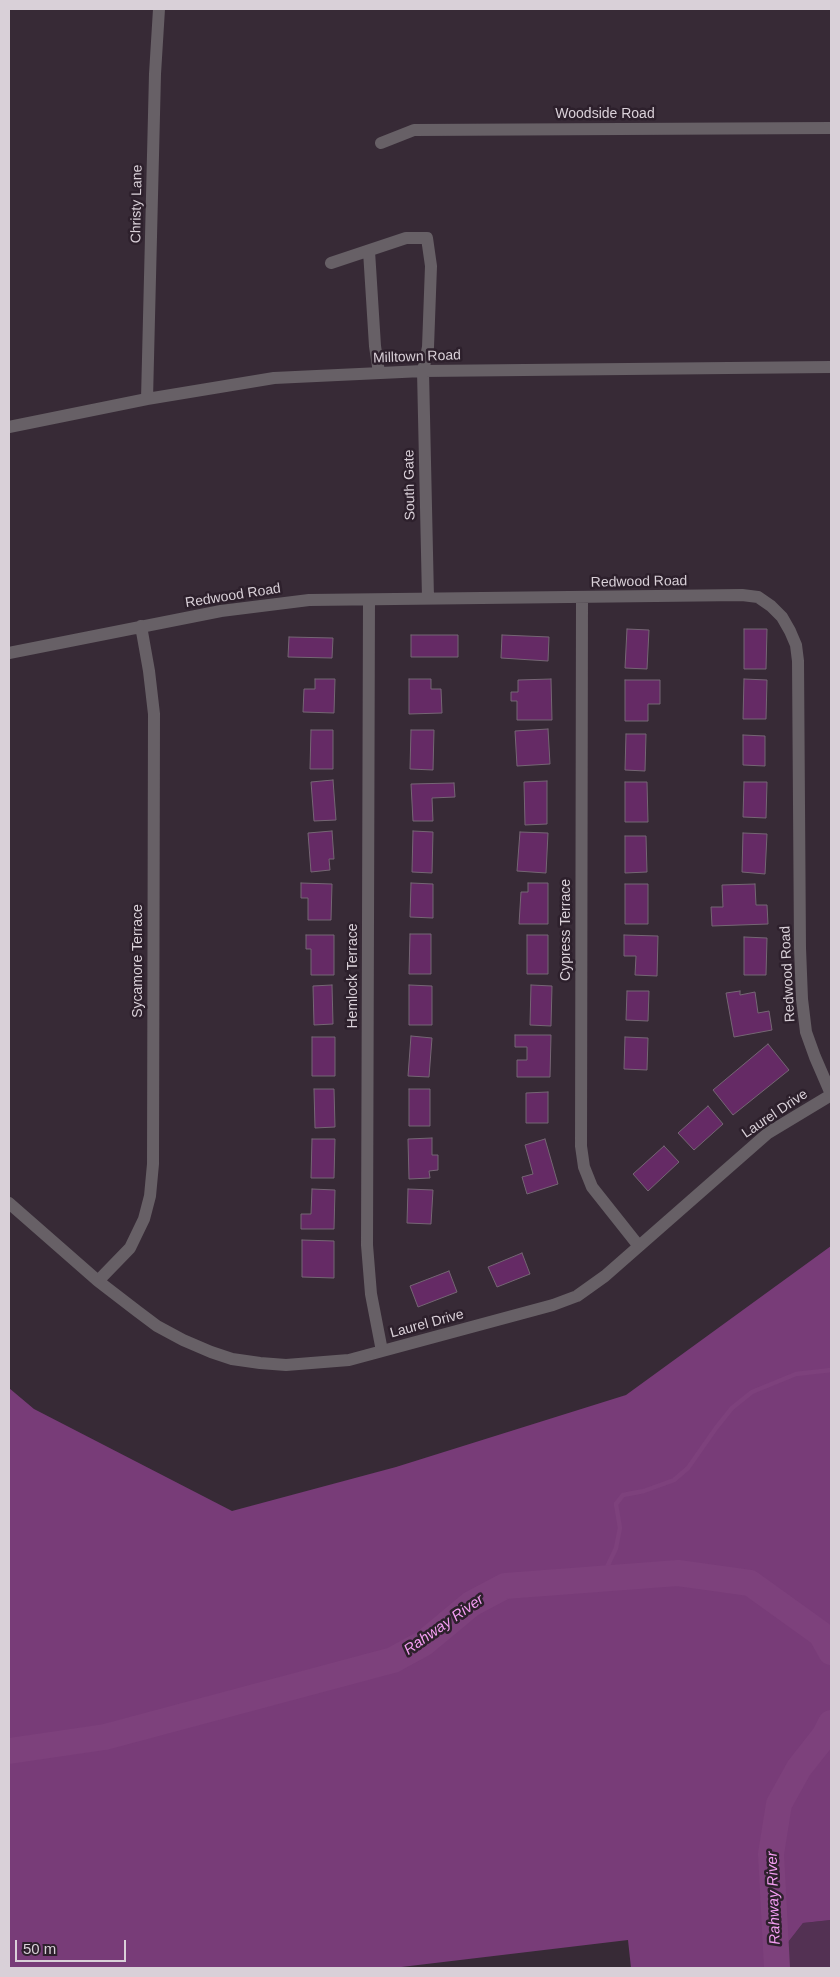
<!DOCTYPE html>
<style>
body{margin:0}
#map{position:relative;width:840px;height:1977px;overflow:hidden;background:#372a36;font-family:Helvetica,sans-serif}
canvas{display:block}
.frame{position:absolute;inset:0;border:10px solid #d9d0d8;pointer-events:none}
.scale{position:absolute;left:15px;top:1940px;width:111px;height:22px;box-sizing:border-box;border:2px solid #d9d0d8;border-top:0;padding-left:6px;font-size:15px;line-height:18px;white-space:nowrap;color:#d9d0d8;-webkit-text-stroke:4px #2d202c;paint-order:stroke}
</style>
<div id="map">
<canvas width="840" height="1977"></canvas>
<div class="frame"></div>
<div class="scale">50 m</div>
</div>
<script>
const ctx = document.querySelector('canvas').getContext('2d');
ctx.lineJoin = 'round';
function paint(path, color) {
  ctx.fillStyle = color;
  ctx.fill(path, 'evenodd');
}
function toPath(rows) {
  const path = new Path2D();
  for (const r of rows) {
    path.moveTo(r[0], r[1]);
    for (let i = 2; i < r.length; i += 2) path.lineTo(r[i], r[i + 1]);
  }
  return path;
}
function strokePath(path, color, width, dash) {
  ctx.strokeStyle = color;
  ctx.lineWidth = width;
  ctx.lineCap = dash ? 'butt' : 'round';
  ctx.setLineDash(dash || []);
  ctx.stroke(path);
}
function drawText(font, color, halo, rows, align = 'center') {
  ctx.font = font + ' Helvetica,sans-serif';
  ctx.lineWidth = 5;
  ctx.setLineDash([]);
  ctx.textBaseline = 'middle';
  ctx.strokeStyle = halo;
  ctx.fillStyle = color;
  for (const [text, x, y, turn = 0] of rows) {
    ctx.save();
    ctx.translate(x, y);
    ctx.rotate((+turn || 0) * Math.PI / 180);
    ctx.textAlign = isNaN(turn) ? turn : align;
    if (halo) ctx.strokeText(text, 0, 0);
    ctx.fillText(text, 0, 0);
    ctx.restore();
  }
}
paint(toPath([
 [831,1920,831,1968,768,1968,803,1923]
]), '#533153');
paint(toPath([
 [831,1246,831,1920,803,1923,768,1968,631,1968,628,1940,393,1968,9,1968,9,1388,34,1409,232,1511,396,1467,626,1395]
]), '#783c78');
strokePath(toPath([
 [602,1578,616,1548,620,1528,616,1504,623,1495,644,1491,674,1480,688,1468,716,1428,732,1408,752,1392,796,1374,831,1370]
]), '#7d417c', 4.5);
strokePath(toPath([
 [9,1751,105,1737,393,1660,424,1643,471,1604,505,1586,678,1573,750,1583,821,1634,831,1652],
 [777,1968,771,1854,779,1804,799,1768,825,1735,831,1723]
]), '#7d417c', 26);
const building = toPath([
 [627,629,649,630,647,669,625,668,627,629],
 [744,629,767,629,766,669,744,669,744,629],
 [411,635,458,635,458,657,411,657,411,635],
 [502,635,549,637,548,661,501,658,502,635],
 [289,637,333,638,332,658,288,657,289,637],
 [315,679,335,679,334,713,303,712,304,689,315,689,315,679],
 [409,679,431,679,431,689,441,689,442,713,409,714,409,679],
 [551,679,552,720,517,720,517,701,511,701,511,692,518,692,518,680,551,679],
 [744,679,767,680,766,719,743,719,744,679],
 [625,680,660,680,660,704,648,704,648,721,625,721,625,680],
 [548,729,550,764,517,766,515,731,548,729],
 [311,730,333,730,333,769,310,769,311,730],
 [411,730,434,730,433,770,410,769,411,730],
 [626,734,646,734,645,771,625,770,626,734],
 [743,735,765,736,765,766,743,765,743,735],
 [333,780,336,820,314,821,311,782,333,780],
 [547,781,547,824,525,825,524,782,547,781],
 [625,782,647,782,648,822,625,822,625,782],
 [744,782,767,782,766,818,743,817,744,782],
 [454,783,455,797,432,798,433,821,413,821,411,784,454,783],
 [332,831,334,859,329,859,330,870,311,872,308,833,332,831],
 [413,831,433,832,432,873,412,872,413,831],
 [520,832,548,833,546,873,517,871,520,832],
 [743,833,767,834,765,874,742,872,743,833],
 [625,836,646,836,647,872,625,873,625,836],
 [301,883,332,884,331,920,308,920,308,898,301,898,301,883],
 [411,883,433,884,433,918,410,917,411,883],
 [528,883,548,883,548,924,519,924,521,892,528,892,528,883],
 [625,884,648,884,648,924,625,924,625,884],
 [755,884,756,905,767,905,768,924,712,926,711,907,723,907,722,885,755,884],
 [410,934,431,934,431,974,409,974,410,934],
 [306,935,334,935,334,975,311,975,311,949,306,949,306,935],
 [527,935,548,935,548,974,527,974,527,935],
 [624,935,658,936,657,976,635,975,636,956,624,956,624,935],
 [744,937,767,938,766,975,744,975,744,937],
 [332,985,333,1024,314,1025,313,986,332,985],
 [409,985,432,986,432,1025,409,1025,409,985],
 [531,985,552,986,551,1026,530,1025,531,985],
 [627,991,649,991,648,1021,626,1020,627,991],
 [740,991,740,995,755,992,758,1013,769,1011,772,1030,734,1037,726,993,740,991],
 [515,1035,551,1035,550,1077,517,1077,517,1060,527,1060,527,1047,515,1047,515,1035],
 [411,1036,432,1038,429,1077,408,1076,411,1036],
 [312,1037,335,1037,335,1076,312,1076,312,1037],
 [625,1037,648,1038,647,1070,624,1069,625,1037],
 [768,1044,789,1070,733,1115,713,1090,768,1044],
 [314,1089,334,1089,335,1127,315,1128,314,1089],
 [409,1089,430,1089,430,1126,409,1126,409,1089],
 [548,1092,548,1123,526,1123,526,1093,548,1092],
 [708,1106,723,1124,694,1150,678,1133,708,1106],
 [432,1138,432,1155,438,1155,438,1170,429,1171,430,1178,409,1179,408,1139,432,1138],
 [312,1139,335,1139,334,1178,311,1178,312,1139],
 [545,1139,558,1184,527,1194,522,1177,533,1174,525,1145,545,1139],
 [664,1146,679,1162,648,1191,633,1174,664,1146],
 [312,1189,335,1190,334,1229,301,1229,301,1214,311,1214,312,1189],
 [408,1189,433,1190,431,1224,407,1223,408,1189],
 [302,1240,334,1241,334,1278,302,1277,302,1240],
 [522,1253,530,1274,497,1287,488,1267,522,1253],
 [449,1271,457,1292,418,1307,410,1286,449,1271]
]);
paint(building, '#652a65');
strokePath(building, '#756674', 1);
strokePath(toPath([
 [381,143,414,130,831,128],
 [369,251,375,346,379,373],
 [331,263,406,238,427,238,431,266,428,347,423,371,428,598],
 [147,399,155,74,159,9],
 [9,427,147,399,274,378,423,371,831,367],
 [582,598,581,1146,584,1167,592,1187,638,1245],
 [369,600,367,1245,371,1294,382,1351],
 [9,653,221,611,309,600,742,595,758,597,771,606,782,617,790,631,796,645,798,661,800,948,802,999,806,1032,815,1057,831,1094],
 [9,1203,98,1281,137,1311,157,1326,183,1340,211,1352,232,1359,260,1363,286,1365,349,1360,553,1305,577,1296,605,1276,768,1133,831,1095],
 [98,1281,130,1248,144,1219,150,1196,153,1164,154,714,149,671,141,626]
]), '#676066', 12);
drawText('14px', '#d9d0d8', '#2d202c', [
 ["Woodside Road",605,114],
 ["Christy Lane",137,204,-89],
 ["Milltown Road",417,357,-2],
 ["South Gate",410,485,-91],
 ["Redwood Road",639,582,-1],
 ["Redwood Road",233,596,-9],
 ["Cypress Terrace",566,930,-90],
 ["Sycamore Terrace",138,961,-90],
 ["Redwood Road",788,974,-93],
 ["Hemlock Terrace",353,976,-90],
 ["Laurel Drive",775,1114,-34],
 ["Laurel Drive",427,1324,-15]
]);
drawText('italic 15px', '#f49ef2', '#2d202c', [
 ["Rahway River",444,1625,-35],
 ["Rahway River",774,1898,-92]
]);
</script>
